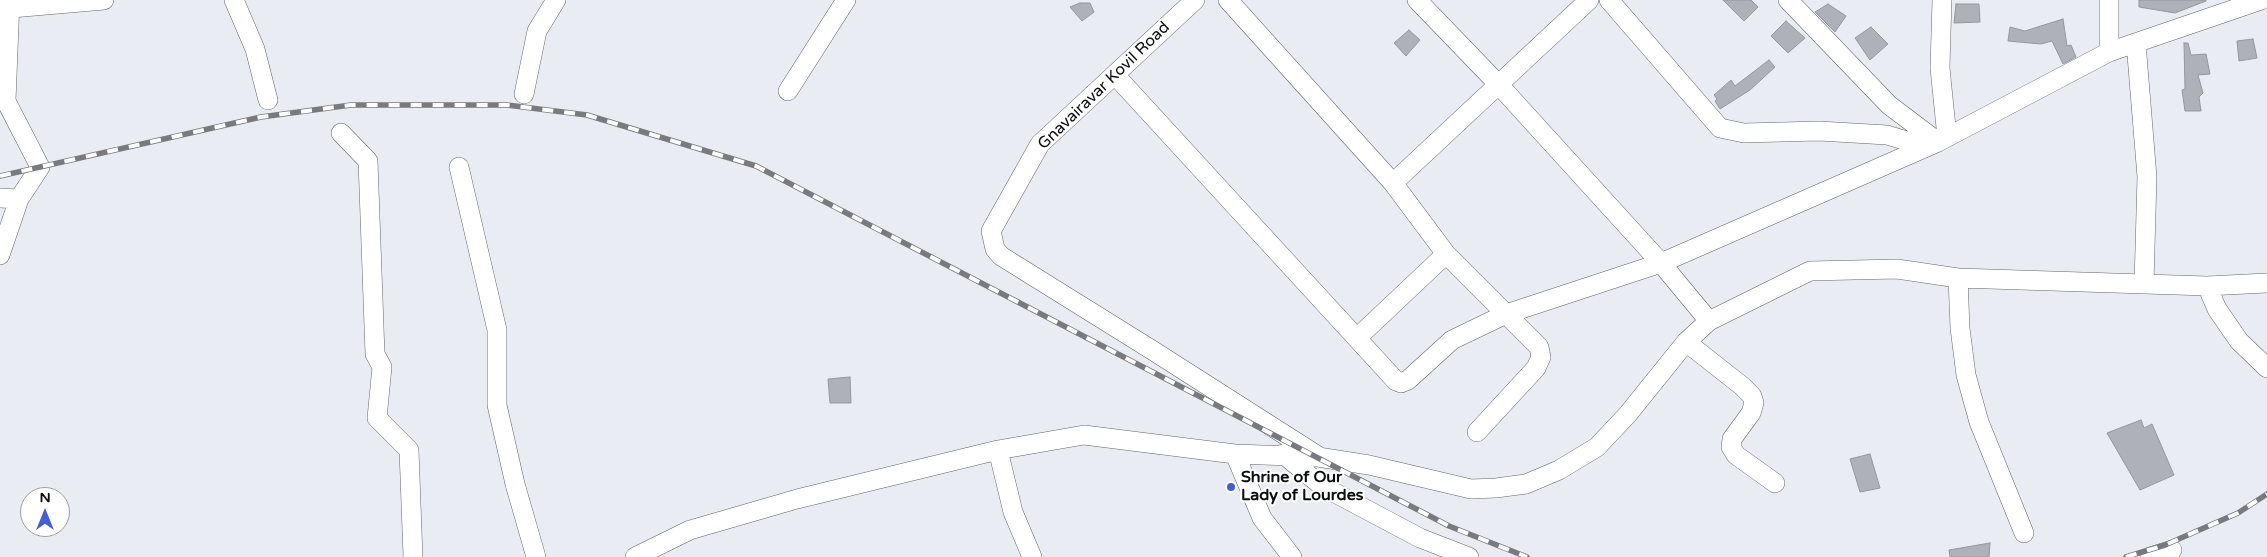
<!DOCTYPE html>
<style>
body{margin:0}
#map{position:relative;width:2267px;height:557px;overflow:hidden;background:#e9ecf3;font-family:"Varela Round",sans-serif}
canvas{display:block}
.north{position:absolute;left:20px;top:487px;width:50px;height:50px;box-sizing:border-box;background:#fff;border:1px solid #9d9d9e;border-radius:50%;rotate:0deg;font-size:14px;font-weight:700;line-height:20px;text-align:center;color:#0a0b0d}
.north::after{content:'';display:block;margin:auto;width:18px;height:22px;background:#445fd2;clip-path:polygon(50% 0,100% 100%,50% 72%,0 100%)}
</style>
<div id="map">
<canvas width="2267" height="557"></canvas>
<div class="north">N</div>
</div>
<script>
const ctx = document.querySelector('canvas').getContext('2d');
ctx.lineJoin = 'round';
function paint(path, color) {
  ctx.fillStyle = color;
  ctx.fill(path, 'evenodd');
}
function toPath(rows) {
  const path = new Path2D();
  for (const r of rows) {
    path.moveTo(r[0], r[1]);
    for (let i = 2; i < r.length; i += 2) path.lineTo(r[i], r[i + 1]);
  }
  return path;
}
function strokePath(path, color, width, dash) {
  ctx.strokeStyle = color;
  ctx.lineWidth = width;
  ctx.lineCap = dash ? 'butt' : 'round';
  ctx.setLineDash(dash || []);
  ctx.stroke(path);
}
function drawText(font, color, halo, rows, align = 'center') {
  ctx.font = font + ' "Varela Round",sans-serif';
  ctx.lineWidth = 4;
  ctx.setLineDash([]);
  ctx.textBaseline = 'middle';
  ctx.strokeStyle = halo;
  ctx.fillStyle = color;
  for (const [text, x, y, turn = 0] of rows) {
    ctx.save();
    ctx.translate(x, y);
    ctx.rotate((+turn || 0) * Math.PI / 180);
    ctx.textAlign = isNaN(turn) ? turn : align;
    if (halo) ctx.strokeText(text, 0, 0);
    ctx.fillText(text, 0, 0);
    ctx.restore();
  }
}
const building = toPath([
 [1723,0,1751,0,1758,7,1744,21,1723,0],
 [2139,0,2206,0,2206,1,2175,13,2139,7,2139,0],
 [1080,3,1090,3,1094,12,1082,21,1070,7,1080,3],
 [1828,4,1846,16,1835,32,1815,12,1828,4],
 [1956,4,1979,4,1980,22,1954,23,1956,4],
 [2063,19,2067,46,2071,45,2076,57,2063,64,2052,41,2041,44,2008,41,2010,27,2025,31,2063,19],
 [1786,21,1805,38,1788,53,1771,36,1786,21],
 [1871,27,1888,44,1870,60,1855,38,1871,27],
 [1409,30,1420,40,1406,56,1394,43,1409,30],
 [2253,39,2257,58,2239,61,2237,41,2253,39],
 [2184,43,2188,43,2191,55,2206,54,2210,74,2198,75,2203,93,2199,97,2201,111,2185,111,2182,90,2185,89,2184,43],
 [1769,60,1775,67,1750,90,1720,109,1715,101,1717,99,1714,95,1731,80,1735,86,1769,60],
 [850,377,851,403,830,403,828,379,850,377],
 [2141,420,2144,428,2152,424,2174,475,2140,490,2107,433,2141,420],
 [1870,454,1880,488,1860,492,1850,459,1870,454],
 [1990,543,1989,557,1950,557,1949,550,1990,543]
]);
paint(building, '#afb1b8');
strokePath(building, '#95979e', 1);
const street = toPath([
 [234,0,255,49,268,100],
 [1195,0,1040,144,991,231,995,249,1001,256,1152,350,1318,456],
 [1228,0,1393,183,1446,254,1539,347,1541,357,1536,368,1477,432],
 [1417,0,1499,85,1661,263,1709,321],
 [1609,0,1720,128,1744,133,1819,131,1887,135,1927,147],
 [1788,0,1889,105,1938,142],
 [1942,0,1940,68,1947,137],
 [2109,0,2109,52],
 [0,9,104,0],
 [2136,43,2147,177,2144,284],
 [1115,75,1396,381,1401,383,1408,380,1452,340,1506,314,1661,263,1938,142,2109,52,2261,0],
 [788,91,846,0],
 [524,94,537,31,556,0],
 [341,133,368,161,375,354,382,367,377,418,409,450,413,557],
 [459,167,497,330,497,405,515,484,536,557],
 [1393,183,1589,0],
 [0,198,19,199],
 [0,255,19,199,40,167,6,101,10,0],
 [1958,278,1960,328,1966,375,1979,422,2024,533],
 [2207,286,2217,309,2239,341,2267,368],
 [1358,337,1446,254],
 [1686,342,1742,386,1752,396,1754,403,1751,413,1732,439,1731,447,1736,455,1775,483],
 [1235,454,1262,518,1292,557],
 [1283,454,1322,486,1420,538,1469,557],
 [635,557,690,530,797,499,998,450],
 [1032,557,1013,512,998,450,1084,435,1235,454,1318,457,1369,465,1471,489,1496,488,1526,484,1559,470,1597,447,1628,414,1686,342,1709,321,1810,271,1897,269,1958,278,2207,286,2267,283],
 [2150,557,2172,550]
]);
strokePath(street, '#63666c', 20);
strokePath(street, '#fff', 19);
const rail = toPath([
 [0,176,261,117,351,105,507,105,587,115,756,166,1449,526,1527,557],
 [2126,557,2165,545,2238,513,2267,494]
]);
strokePath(rail, '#787a7f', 5.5);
strokePath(rail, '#fff', 4, [11]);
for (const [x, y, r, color] of [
 [1231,487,5,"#445fd2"]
]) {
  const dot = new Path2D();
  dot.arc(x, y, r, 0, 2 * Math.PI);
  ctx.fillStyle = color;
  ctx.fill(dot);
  strokePath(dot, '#fff', 2);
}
drawText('16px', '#0a0b0d', '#fff', [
 ["Gnavairavar Kovil Road",1104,86,-44]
]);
drawText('bold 16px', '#0a0b0d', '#fff', [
 ["Shrine of Our",1241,478],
 ["Lady of Lourdes",1241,496]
], 'left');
</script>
